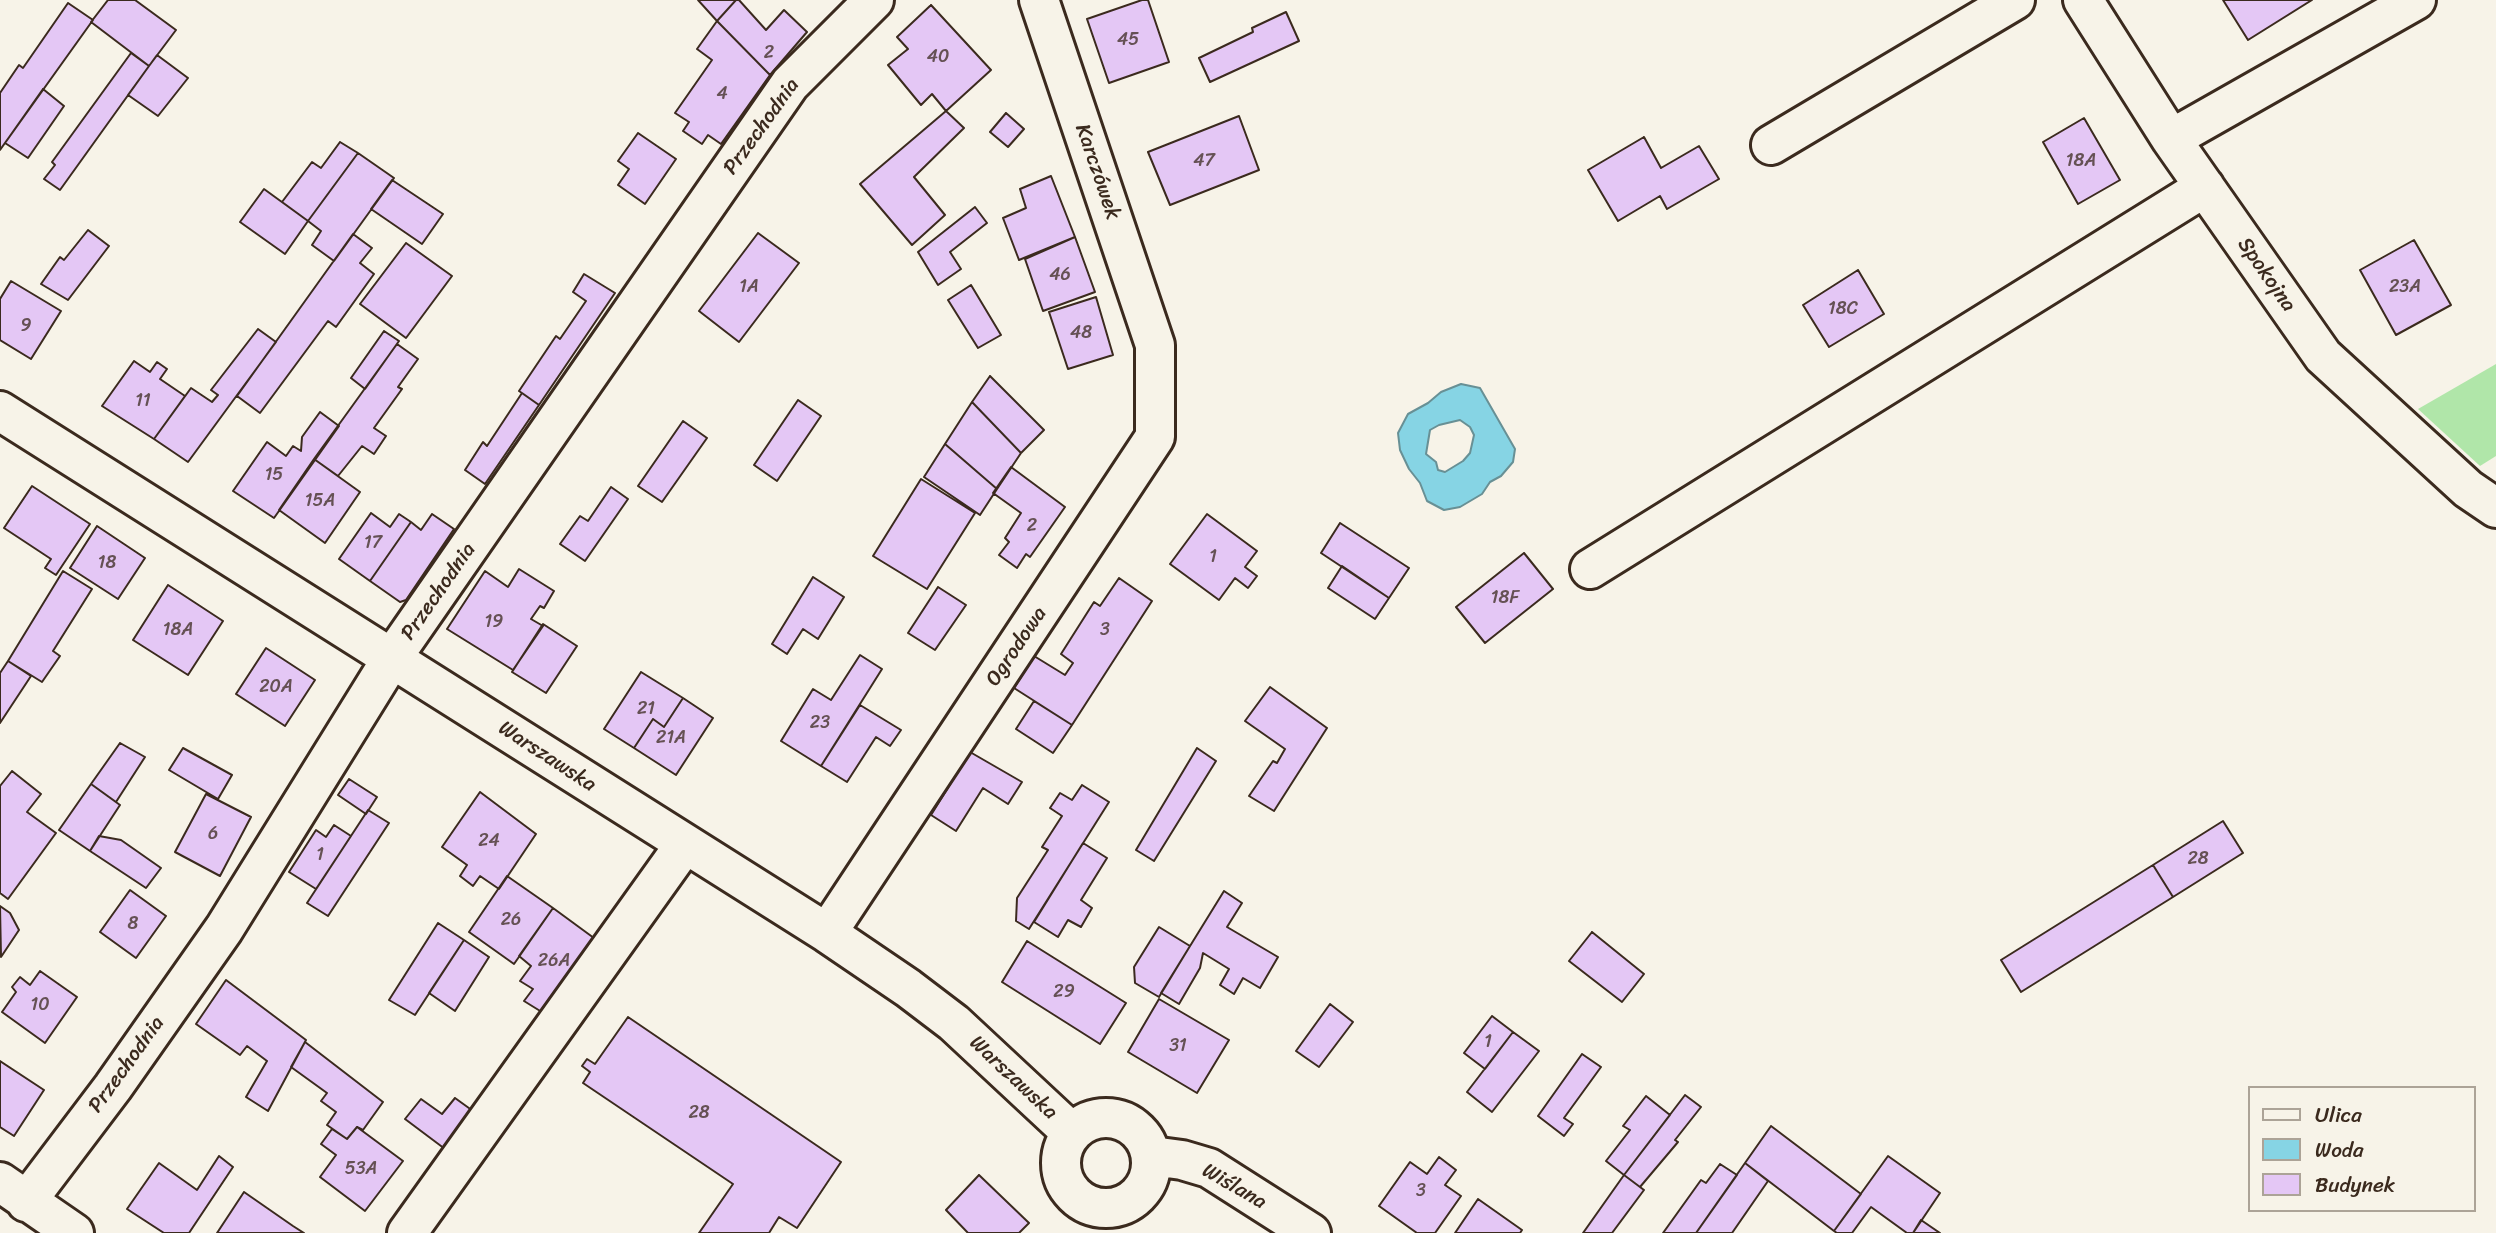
<!DOCTYPE html>
<meta charset="utf-8">
<style>
body{margin:0}
#map{position:relative;width:2496px;height:1233px;overflow:hidden;background:#f7f3e8;font-family:Sriracha,sans-serif}
canvas{display:block}
.legend{position:absolute;left:2248px;top:1086px;width:228px;height:126px;box-sizing:border-box;background:#f7f3e8;border:2px solid #aca397;margin:0;padding:9px 12px;list-style:none;font-size:21px;color:#3b2a1e}
.legend li{display:flex;align-items:center;gap:14px;height:35px}
.legend b{width:35px;border:2px solid #aca397}
</style>
<div id="map">
<canvas width="2496" height="1233"></canvas>
<ul class="legend">
<li><b style="height:9px;background:#f7f3e8"></b>Ulica</li>
<li><b style="height:19px;background:#86d4e4"></b>Woda</li>
<li><b style="height:19px;background:#e4c7f5"></b>Budynek</li>
</ul>
</div>
<script>
const ctx = document.querySelector('canvas').getContext('2d');
ctx.lineJoin = 'round';
function paint(path, color) {
  ctx.fillStyle = color;
  ctx.fill(path, 'evenodd');
}
function toPath(rows) {
  const path = new Path2D();
  for (const r of rows) {
    if (r.length === 3) {
      path.moveTo(r[0] + r[2], r[1]);
      path.arc(r[0], r[1], r[2], 0, 2 * Math.PI);
      continue;
    }
    path.moveTo(r[0], r[1]);
    for (let i = 2; i < r.length; i += 2) path.lineTo(r[i], r[i + 1]);
  }
  return path;
}
function strokePath(path, color, width, dash) {
  ctx.strokeStyle = color;
  ctx.lineWidth = width;
  ctx.lineCap = dash ? 'butt' : 'round';
  ctx.setLineDash(dash || []);
  ctx.stroke(path);
}
function drawText(font, color, halo, rows, align = 'center') {
  ctx.font = font + ' Sriracha,sans-serif';
  ctx.lineWidth = 6;
  ctx.setLineDash([]);
  ctx.textBaseline = 'middle';
  ctx.strokeStyle = halo;
  ctx.fillStyle = color;
  for (const [text, x, y, turn = 0] of rows) {
    ctx.save();
    ctx.translate(x, y);
    ctx.rotate((+turn || 0) * Math.PI / 180);
    ctx.textAlign = isNaN(turn) ? turn : align;
    if (halo) ctx.strokeText(text, 0, 0);
    ctx.fillText(text, 0, 0);
    ctx.restore();
  }
}
paint(toPath([
 [2496,364,2496,456,2480,466,2418,409]
]), '#b0e6a9');
const water = toPath([
 [1461,384,1480,388,1515,449,1513,462,1501,476,1490,482,1482,494,1460,507,1444,510,1427,501,1420,483,1409,469,1400,450,1398,433,1408,414,1428,403,1441,392,1461,384],
 [1460,420,1470,427,1474,435,1470,453,1463,461,1445,472,1438,470,1436,462,1426,454,1430,430,1439,425,1460,420]
]);
paint(water, '#86d4e4');
strokePath(water, '#689095', 2);
const building = toPath([
 [108,0,135,0,176,30,149,66,91,22,108,0],
 [698,0,736,0,717,21,698,0],
 [736,0,739,0,766,30,784,10,807,32,770,75,717,21,736,0],
 [1142,0,1148,0,1169,62,1109,83,1087,19,1142,0],
 [2223,0,2312,0,2248,40,2223,0],
 [68,3,93,20,0,150,0,93,19,65,23,68,68,3],
 [931,5,991,70,946,111,932,94,921,105,888,65,908,49,897,37,931,5],
 [1286,12,1299,41,1210,82,1199,58,1253,32,1252,28,1286,12],
 [717,21,770,75,721,144,708,135,702,144,683,131,689,122,675,113,712,60,697,49,717,21],
 [131,53,149,66,60,190,44,179,55,165,52,162,131,53],
 [157,55,188,78,158,116,128,95,157,55],
 [43,89,64,106,28,158,5,143,43,89],
 [946,111,964,128,914,177,945,215,912,245,860,184,946,111],
 [1006,113,1024,129,1008,147,990,132,1006,113],
 [1239,116,1259,170,1170,205,1148,152,1239,116],
 [2084,118,2120,180,2078,204,2043,142,2084,118],
 [638,133,676,159,645,204,618,185,629,169,618,161,638,133],
 [1644,137,1661,168,1699,146,1719,179,1667,209,1660,196,1618,221,1588,170,1644,137],
 [340,142,358,153,308,221,282,202,312,162,321,168,340,142],
 [358,153,394,178,334,261,312,245,321,231,308,221,358,153],
 [1051,176,1075,237,1019,260,1003,218,1026,208,1020,189,1051,176],
 [392,180,443,214,422,244,371,209,392,180],
 [264,189,308,221,285,254,240,222,264,189],
 [975,207,987,223,950,252,961,269,938,285,918,252,975,207],
 [88,230,109,246,68,300,41,284,60,257,64,260,88,230],
 [758,233,799,263,739,342,699,311,758,233],
 [353,234,372,248,360,263,374,274,336,327,328,321,260,413,237,396,353,234],
 [1075,237,1095,292,1043,311,1025,259,1075,237],
 [2414,240,2451,305,2396,335,2360,270,2414,240],
 [406,243,452,276,406,338,360,304,406,243],
 [1858,270,1884,314,1829,347,1803,305,1858,270],
 [584,274,615,293,539,405,519,391,556,336,560,339,586,301,573,292,584,274],
 [11,281,61,311,31,359,0,340,0,299,11,281],
 [971,285,1001,335,978,348,948,300,971,285],
 [1096,297,1113,355,1068,369,1049,312,1096,297],
 [258,329,276,342,188,462,154,439,191,388,212,402,218,395,211,390,258,329],
 [384,331,399,341,365,389,351,378,384,331],
 [397,344,418,359,398,387,402,389,374,428,386,436,374,454,362,446,338,476,314,459,397,344],
 [134,361,150,372,157,362,167,369,160,379,185,396,154,439,102,406,134,361],
 [990,376,1044,430,1021,453,972,402,990,376],
 [522,393,539,405,485,484,465,470,483,442,487,446,522,393],
 [798,400,821,416,777,481,754,465,798,400],
 [972,402,1021,453,997,489,945,444,972,402],
 [320,412,339,426,274,518,233,491,267,442,286,456,293,446,301,451,302,437,320,412],
 [683,421,707,438,662,502,638,486,683,421],
 [945,444,997,489,980,515,924,477,945,444],
 [314,459,360,492,325,543,279,510,314,459],
 [1011,467,1065,507,1030,557,1026,554,1017,568,999,555,1009,542,1005,538,1021,513,993,493,1011,467],
 [921,479,975,513,927,589,873,556,921,479],
 [32,486,90,524,56,575,45,568,51,559,4,528,32,486],
 [611,487,628,499,585,561,560,544,580,516,588,521,611,487],
 [371,513,390,527,399,514,411,522,370,581,339,559,371,513],
 [432,514,454,529,406,600,400,602,370,581,411,522,421,530,432,514],
 [1207,514,1257,551,1245,567,1257,576,1248,588,1235,578,1219,600,1170,564,1207,514],
 [1340,523,1409,568,1389,598,1321,553,1340,523],
 [97,526,145,558,118,599,70,568,97,526],
 [1524,553,1553,589,1485,643,1456,607,1524,553],
 [1342,566,1389,598,1375,619,1328,588,1342,566],
 [519,569,554,591,544,608,540,606,531,619,543,626,513,670,447,629,485,571,508,587,519,569],
 [63,571,92,589,53,651,60,656,42,682,8,661,63,571],
 [813,577,844,597,818,639,803,629,787,654,772,644,813,577],
 [1119,578,1152,601,1072,725,1014,688,1034,656,1065,675,1073,663,1061,654,1094,602,1100,606,1119,578],
 [168,585,223,621,188,675,133,640,168,585],
 [938,587,966,605,935,650,908,633,938,587],
 [543,624,577,646,546,693,512,672,543,624],
 [266,648,315,680,285,726,236,694,266,648],
 [860,655,882,669,821,766,781,741,813,689,831,700,860,655],
 [8,661,31,676,0,723,0,673,8,661],
 [641,672,683,698,664,727,653,719,634,748,604,729,641,672],
 [1270,687,1327,728,1274,811,1249,796,1273,761,1277,763,1285,749,1245,721,1270,687],
 [683,698,713,718,676,775,634,748,653,719,664,727,683,698],
 [1034,701,1072,725,1053,753,1016,729,1034,701],
 [860,705,901,730,890,746,876,737,847,782,821,766,860,705],
 [120,743,145,757,116,802,91,784,120,743],
 [183,748,232,775,218,799,169,770,183,748],
 [1197,748,1216,761,1154,861,1136,850,1197,748],
 [970,752,1022,782,1008,804,983,788,956,831,931,815,970,752],
 [12,771,41,794,27,812,56,833,8,899,0,893,0,786,12,771],
 [349,779,377,797,366,814,338,795,349,779],
 [91,784,120,805,90,851,59,830,91,784],
 [1082,785,1109,802,1029,929,1016,921,1017,898,1048,850,1042,847,1062,816,1050,808,1060,793,1072,800,1082,785],
 [480,792,536,834,499,889,480,876,473,886,460,876,467,865,442,847,480,792],
 [206,794,251,817,220,876,175,852,206,794],
 [368,810,389,823,328,916,307,903,368,810],
 [2223,821,2243,853,2173,897,2153,865,2223,821],
 [334,825,351,836,316,889,289,872,316,830,326,837,334,825],
 [99,836,121,840,161,868,146,888,90,851,99,836],
 [1083,843,1107,858,1081,900,1092,908,1081,927,1068,920,1058,937,1034,922,1083,843],
 [2153,865,2173,897,2021,992,2001,960,2153,865],
 [507,876,553,908,514,964,469,932,507,876],
 [130,890,166,916,136,958,100,932,130,890],
 [1224,891,1242,903,1227,927,1278,957,1260,988,1243,978,1234,994,1220,985,1229,969,1203,953,1200,968,1179,1004,1161,993,1224,891],
 [0,906,10,913,19,930,1,957,0,906],
 [553,908,598,941,545,1014,524,1001,533,989,520,981,531,966,519,956,553,908],
 [438,923,464,940,415,1015,389,1000,438,923],
 [1159,927,1190,946,1159,997,1135,983,1134,967,1159,927],
 [1592,932,1644,974,1622,1002,1569,961,1592,932],
 [464,940,489,957,455,1011,429,993,464,940],
 [1027,941,1126,1003,1100,1044,1002,982,1027,941],
 [40,971,77,997,45,1043,2,1012,16,992,12,987,20,977,30,985,40,971],
 [226,980,306,1040,268,1111,246,1097,267,1061,247,1046,240,1055,196,1024,226,980],
 [1159,999,1229,1040,1197,1093,1128,1052,1159,999],
 [1330,1004,1353,1022,1319,1067,1296,1051,1330,1004],
 [1492,1016,1513,1032,1485,1069,1464,1053,1492,1016],
 [628,1017,841,1162,797,1228,779,1217,769,1233,699,1233,733,1184,583,1083,590,1072,582,1066,587,1059,595,1064,628,1017],
 [1513,1032,1539,1051,1492,1112,1467,1092,1513,1032],
 [305,1042,383,1102,363,1130,357,1127,347,1139,327,1125,336,1112,321,1101,327,1093,291,1067,305,1042],
 [1582,1054,1601,1067,1564,1118,1573,1124,1564,1136,1538,1116,1582,1054],
 [0,1061,44,1090,14,1136,0,1127,0,1061],
 [1685,1095,1701,1107,1675,1140,1678,1142,1640,1187,1624,1175,1685,1095],
 [1646,1096,1670,1115,1624,1175,1606,1161,1630,1130,1623,1126,1646,1096],
 [455,1098,473,1111,445,1149,405,1119,421,1099,442,1114,455,1098],
 [1771,1126,1861,1194,1834,1231,1745,1163,1771,1126],
 [357,1127,403,1161,365,1211,320,1177,336,1155,321,1144,332,1129,347,1139,357,1127],
 [219,1156,233,1167,189,1233,164,1233,127,1209,159,1163,197,1190,219,1156],
 [1888,1156,1940,1193,1913,1233,1907,1233,1871,1207,1852,1233,1837,1233,1834,1231,1888,1156],
 [1439,1157,1456,1170,1445,1185,1461,1196,1435,1233,1417,1233,1379,1206,1410,1162,1427,1174,1439,1157],
 [1745,1163,1768,1181,1732,1233,1696,1233,1745,1163],
 [1720,1164,1737,1175,1696,1233,1663,1233,1701,1180,1706,1183,1720,1164],
 [979,1175,1029,1223,1019,1233,968,1233,946,1210,979,1175],
 [1624,1175,1644,1190,1612,1233,1583,1233,1624,1175],
 [244,1192,293,1226,304,1233,217,1233,244,1192],
 [1478,1199,1522,1230,1520,1233,1455,1233,1478,1199],
 [1921,1220,1940,1233,1913,1233,1921,1220]
]);
paint(building, '#e4c7f5');
strokePath(building, '#3b2a1e', 2);
const minor = toPath([
 [2083,0,2171,139,2323,356,2468,489,2496,508],
 [2171,139,2416,0],
 [1771,145,2015,0],
 [0,411,827,933,908,988,954,1023,1072,1133],
 [1590,569,2205,187],
 [827,933,1155,437,1155,345,1039,0],
 [1106,1163,45],
 [1152,1156,1182,1160,1209,1168,1311,1233],
 [0,1182,74,1233],
 [26,1202,113,1087,224,929,392,658,790,84,874,0],
 [407,1233,685,844]
]);
strokePath(minor, '#3b2a1e', 44);
strokePath(minor, '#f7f3e8', 38);
drawText('18px', '#655154', null, [
 ["45",1128,40],
 ["2",769,53],
 ["40",938,57],
 ["4",722,94],
 ["47",1204,161],
 ["18A",2081,161],
 ["46",1060,275],
 ["1A",749,287],
 ["23A",2405,287],
 ["18C",1843,309],
 ["9",26,326],
 ["48",1081,333],
 ["11",143,401],
 ["15",274,475],
 ["15A",320,501],
 ["2",1032,526],
 ["17",373,543],
 ["1",1213,557],
 ["18",107,563],
 ["18F",1505,598],
 ["19",494,622],
 ["18A",178,630],
 ["3",1105,630],
 ["20A",276,687],
 ["21",646,709],
 ["23",820,723],
 ["21A",671,738],
 ["6",213,834],
 ["24",489,841],
 ["1",320,855],
 ["28",2198,859],
 ["26",511,920],
 ["8",133,924],
 ["26A",554,961],
 ["29",1064,992],
 ["10",40,1005],
 ["1",1488,1042],
 ["31",1178,1046],
 ["28",699,1113],
 ["53A",361,1169],
 ["3",1421,1191]
]);
drawText('21px', '#3b2a1e', '#f7f3e8', [
 ["Przechodnia",762,127,-54],
 ["Karczówek",1097,172,71],
 ["Spokojna",2266,275,55],
 ["Przechodnia",439,592,-55],
 ["Ogrodowa",1017,647,-56],
 ["Warszawska",547,757,33],
 ["Przechodnia",127,1065,-54],
 ["Warszawska",1013,1078,43],
 ["Wiślana",1234,1187,30]
]);
</script>
